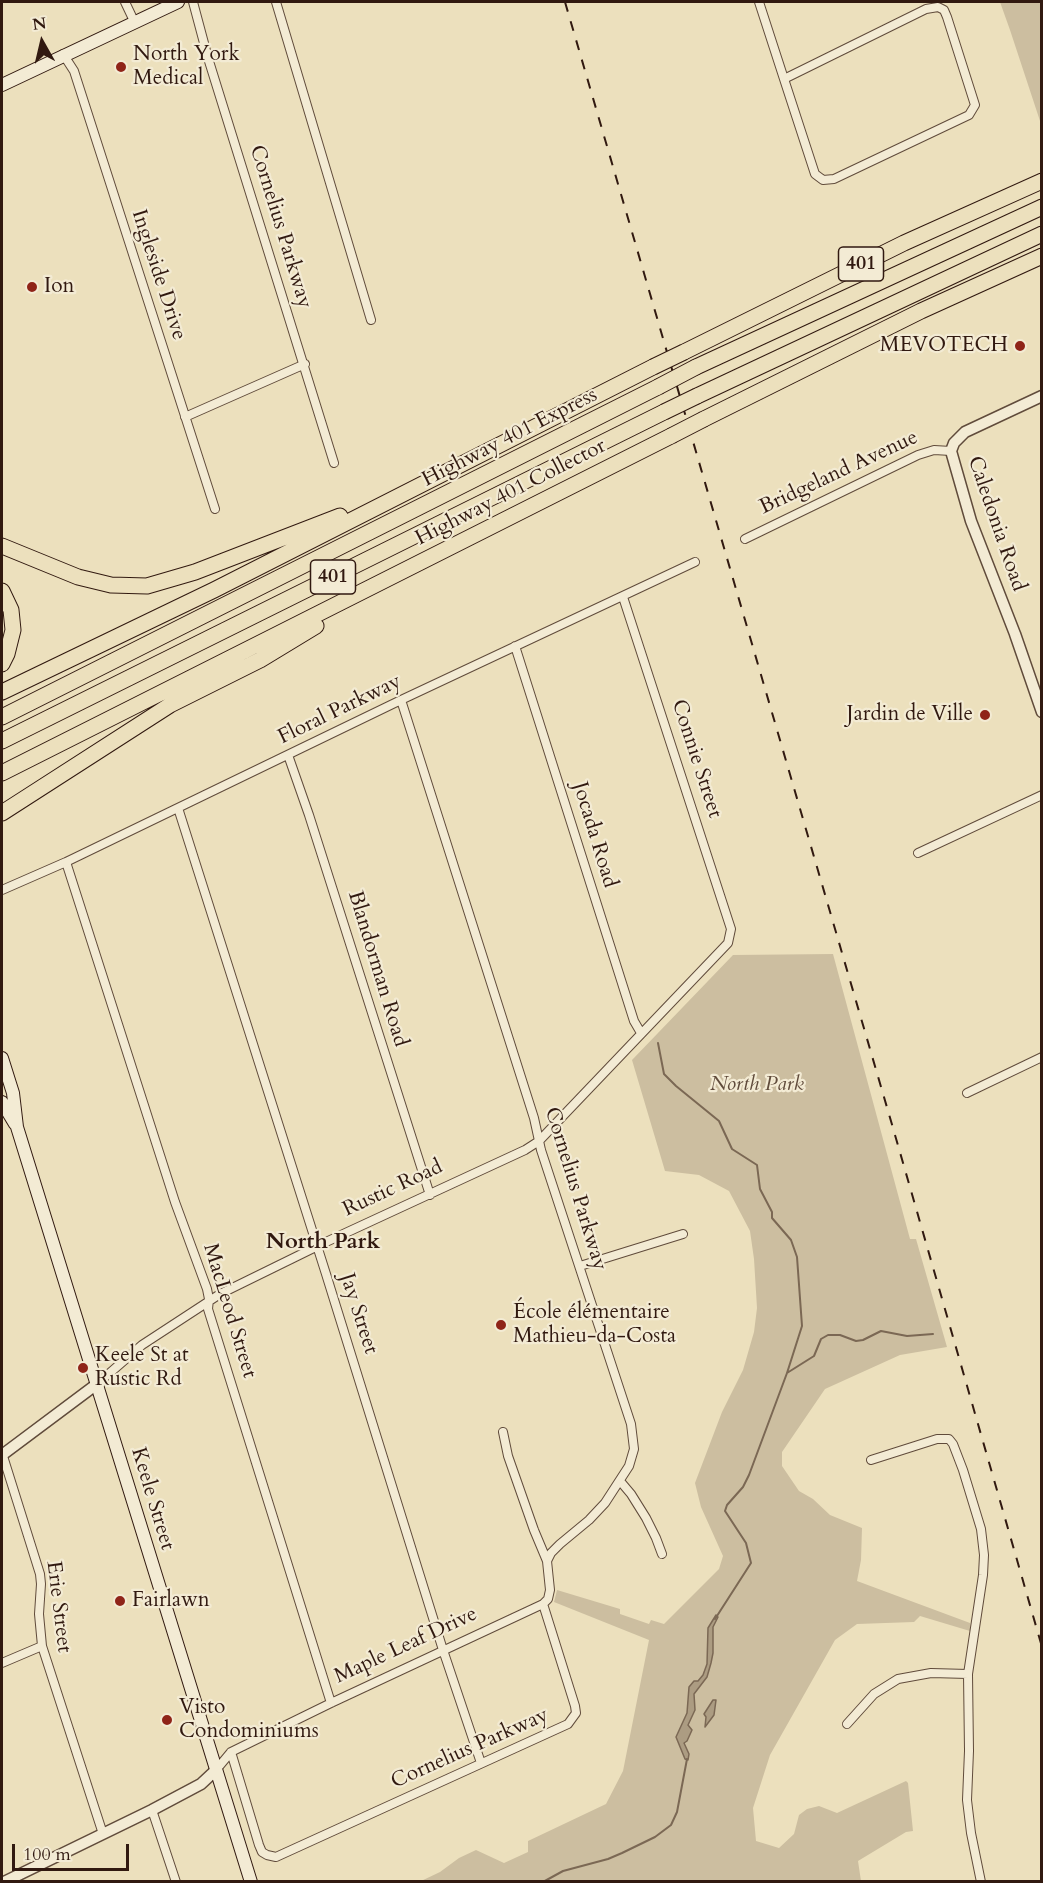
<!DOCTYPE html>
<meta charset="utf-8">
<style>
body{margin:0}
#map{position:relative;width:1043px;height:1883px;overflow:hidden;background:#ece0bd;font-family:Cardo,serif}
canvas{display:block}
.frame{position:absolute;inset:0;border:3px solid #311910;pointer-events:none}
.north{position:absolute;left:12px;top:12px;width:60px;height:60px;-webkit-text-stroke:4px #f3ebd4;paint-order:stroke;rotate:352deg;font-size:16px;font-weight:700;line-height:24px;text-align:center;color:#311910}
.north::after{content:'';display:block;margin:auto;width:21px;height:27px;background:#311910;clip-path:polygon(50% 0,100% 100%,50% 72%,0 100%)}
.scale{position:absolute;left:12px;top:1844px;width:117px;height:27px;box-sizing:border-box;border:3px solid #311910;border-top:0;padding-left:8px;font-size:18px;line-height:21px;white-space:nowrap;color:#311910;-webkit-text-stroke:4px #f3ebd4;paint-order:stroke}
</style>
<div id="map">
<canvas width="1043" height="1883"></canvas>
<div class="frame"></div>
<div class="north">N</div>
<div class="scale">100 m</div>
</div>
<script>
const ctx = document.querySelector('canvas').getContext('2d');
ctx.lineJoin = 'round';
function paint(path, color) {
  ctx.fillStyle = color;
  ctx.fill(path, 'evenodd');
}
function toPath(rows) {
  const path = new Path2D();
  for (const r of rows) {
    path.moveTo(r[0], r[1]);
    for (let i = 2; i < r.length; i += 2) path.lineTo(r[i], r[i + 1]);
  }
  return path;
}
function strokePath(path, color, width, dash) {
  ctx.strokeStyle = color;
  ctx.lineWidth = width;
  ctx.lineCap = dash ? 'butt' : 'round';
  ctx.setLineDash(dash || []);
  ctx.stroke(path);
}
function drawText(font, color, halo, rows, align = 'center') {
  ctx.font = font + ' Cardo,serif';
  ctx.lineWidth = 4.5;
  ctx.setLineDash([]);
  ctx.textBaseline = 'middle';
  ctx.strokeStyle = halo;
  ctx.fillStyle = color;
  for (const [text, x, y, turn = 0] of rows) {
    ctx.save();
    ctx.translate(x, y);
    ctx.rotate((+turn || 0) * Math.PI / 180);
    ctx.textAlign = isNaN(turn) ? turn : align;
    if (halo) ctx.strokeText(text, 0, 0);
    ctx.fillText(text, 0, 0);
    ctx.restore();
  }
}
paint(toPath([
 [1000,2,1041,2,1041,124,1010,30],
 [833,954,910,1239,916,1239,947,1347,900,1355,825,1389,782,1452,782,1466,799,1491,813,1499,830,1515,862,1528,861,1560,857,1581,970,1623,970,1631,920,1616,914,1622,857,1624,835,1640,770,1755,753,1808,756,1841,779,1848,794,1834,799,1815,807,1809,819,1806,837,1813,906,1781,908,1783,913,1831,906,1832,858,1861,861,1881,419,1882,440,1872,459,1858,476,1850,504,1863,528,1852,528,1841,606,1804,623,1771,649,1640,554,1602,557,1590,620,1609,620,1614,649,1624,651,1620,664,1624,719,1569,723,1556,701,1507,695,1483,722,1412,743,1370,754,1332,757,1308,754,1259,750,1231,729,1191,699,1175,665,1171,632,1060,733,955]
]), '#ccbea0');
const water = toPath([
 [716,1615,718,1617,713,1627,713,1653,711,1663,707,1677,694,1694,695,1710,688,1725,692,1730,687,1741,684,1743,689,1754,688,1760,685,1759,676,1737,687,1713,689,1687,694,1681,698,1681,703,1675,707,1664,708,1628,716,1615],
 [713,1700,716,1700,714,1715,705,1727,706,1717,704,1714,713,1700]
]);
paint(water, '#ac9c82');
strokePath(water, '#7b6854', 1.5);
strokePath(toPath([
 [658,1043,664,1074,676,1086,719,1121,732,1149,757,1165,760,1189,772,1212,772,1218,791,1240,797,1257,802,1326,787,1373,749,1475,743,1487,727,1505,725,1511,746,1543,751,1563,715,1619],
 [787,1373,814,1356,821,1339,828,1335,840,1335,856,1341,863,1340,881,1331,907,1336,933,1334],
 [543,1882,563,1871,608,1859,622,1853,655,1837,671,1825,677,1812,687,1759]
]), '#7b6854', 2);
const minor = toPath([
 [125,2,134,21],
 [193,2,208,58,334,463],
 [276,2,371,320],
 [759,2,784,79,815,174,823,180,834,179,969,115,975,105,947,17,944,10,938,7,926,9,784,79],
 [63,54,74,71,215,509],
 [185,417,305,364],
 [745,539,918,455,934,450,951,451],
 [515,646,634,1021,641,1033],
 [288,755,309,815,430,1195],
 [178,808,326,1274,443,1650,481,1763],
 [918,853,1042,795],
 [66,862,175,1202,207,1289,209,1299,208,1309,331,1703],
 [2,890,66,862,401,700,695,562],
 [967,1093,1042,1057],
 [580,1266,683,1234],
 [97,1384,142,1345,220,1294,326,1242,525,1150,539,1141,728,943,731,929,623,597],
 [503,1432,508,1456,534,1530,547,1561],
 [2,1453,40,1574,41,1584,39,1614,42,1646,103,1834],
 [871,1460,937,1439,949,1439,953,1444,963,1470,981,1529,984,1555,983,1575,968,1674,969,1751,967,1800,971,1833,981,1882],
 [620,1481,631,1494,646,1518,656,1538,662,1554],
 [2,1663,42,1646],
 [847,1724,874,1694,898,1679,931,1673,968,1674],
 [231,1752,259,1845,262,1852,267,1855,276,1857,568,1724,576,1713,575,1706,543,1604,548,1599,550,1590,547,1561,551,1553,560,1544,589,1520,605,1503,629,1466,634,1449,631,1424,541,1150,534,1118,401,700],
 [216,1770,231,1752,331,1703,543,1604],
 [152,1810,176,1882]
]);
const tertiary = toPath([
 [1042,396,965,432,954,443,951,451,971,521,1015,634,1042,712],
 [2,1455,97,1384],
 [4,1882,152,1810,201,1784,216,1770]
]);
const secondary = toPath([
 [2,85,178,2],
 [2,1058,13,1093,17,1127,251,1882],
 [2,1102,15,1124]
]);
const motorway = toPath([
 [684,352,904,243,1042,181],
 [696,367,1042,207],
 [697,396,1042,234],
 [704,419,921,311,1042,256],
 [2,546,78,577,111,585,147,586,195,572,340,516],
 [2,591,11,610,13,630,7,654,2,664],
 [2,692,214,590,653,367],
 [2,717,658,387],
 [2,741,664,412],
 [2,773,671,436],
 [2,813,170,705,260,660,316,626]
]);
strokePath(minor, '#604b3b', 10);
strokePath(tertiary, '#604b3b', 13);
strokePath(secondary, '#311910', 14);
strokePath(motorway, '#311910', 17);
strokePath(minor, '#f3ebd4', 8);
strokePath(tertiary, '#f3ebd4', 10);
strokePath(secondary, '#f3ebd4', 12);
strokePath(motorway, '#ece0bd', 15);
strokePath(toPath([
 [565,2,893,1128,1042,1647]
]), '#311910', 2, [10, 10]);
const motorwayBridge = toPath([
 [653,367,684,352],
 [658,387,696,367],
 [664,412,697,396],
 [671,436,704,419]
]);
strokePath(motorwayBridge, '#311910', 17, []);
strokePath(motorwayBridge, '#ece0bd', 15);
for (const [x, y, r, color] of [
 [121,67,6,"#8f2418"],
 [32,287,6,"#8f2418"],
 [1020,346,6,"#8f2418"],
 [985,715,6,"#8f2418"],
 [501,1325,6,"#8f2418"],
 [83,1368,6,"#8f2418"],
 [120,1601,6,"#8f2418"],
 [167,1720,6,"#8f2418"]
]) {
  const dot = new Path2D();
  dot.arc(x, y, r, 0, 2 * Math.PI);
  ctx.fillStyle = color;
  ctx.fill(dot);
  strokePath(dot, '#f3ebd4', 2);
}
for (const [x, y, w] of [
 [861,264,45],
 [333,577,45]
]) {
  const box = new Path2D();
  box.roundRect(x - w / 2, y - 17, w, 34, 4.5);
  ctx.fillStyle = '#f3ebd4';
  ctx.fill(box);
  strokePath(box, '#311910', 1.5);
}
drawText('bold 20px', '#311910', null, [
 ["401",861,264],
 ["401",333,577]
]);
drawText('21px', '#311910', '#f3ebd4', [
 ["North York",133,55],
 ["Medical",133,79],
 ["Ion",44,287],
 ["MEVOTECH",1008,346,"right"],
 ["Jardin de Ville",973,715,"right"],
 ["École élémentaire",513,1313],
 ["Mathieu-da-Costa",513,1337],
 ["Keele St at",95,1356],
 ["Rustic Rd",95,1380],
 ["Fairlawn",132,1601],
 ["Visto",179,1708],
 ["Condominiums",179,1732]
], 'left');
drawText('21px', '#311910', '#f3ebd4', [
 ["Cornelius Parkway",280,227,73],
 ["Ingleside Drive",158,275,72],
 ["Highway 401 Express",510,438,-27],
 ["Bridgeland Avenue",839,473,-25],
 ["Highway 401 Collector",511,493,-27],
 ["Caledonia Road",996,524,71],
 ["Floral Parkway",340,710,-26],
 ["Connie Street",696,759,72],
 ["Jocada Road",594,835,73],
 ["Blandorman Road",377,969,73],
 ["Rustic Road",393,1189,-25],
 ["Cornelius Parkway",575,1189,73],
 ["MacLeod Street",229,1311,73],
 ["Jay Street",358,1314,72],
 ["Keele Street",152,1499,73],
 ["Erie Street",58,1607,83],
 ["Maple Leaf Drive",406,1646,-25],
 ["Cornelius Parkway",470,1749,-24]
]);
drawText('italic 21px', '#604b3b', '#f3ebd4', [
 ["North Park",757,1085]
]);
drawText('bold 22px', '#311910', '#f3ebd4', [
 ["North Park",323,1243]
]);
</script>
